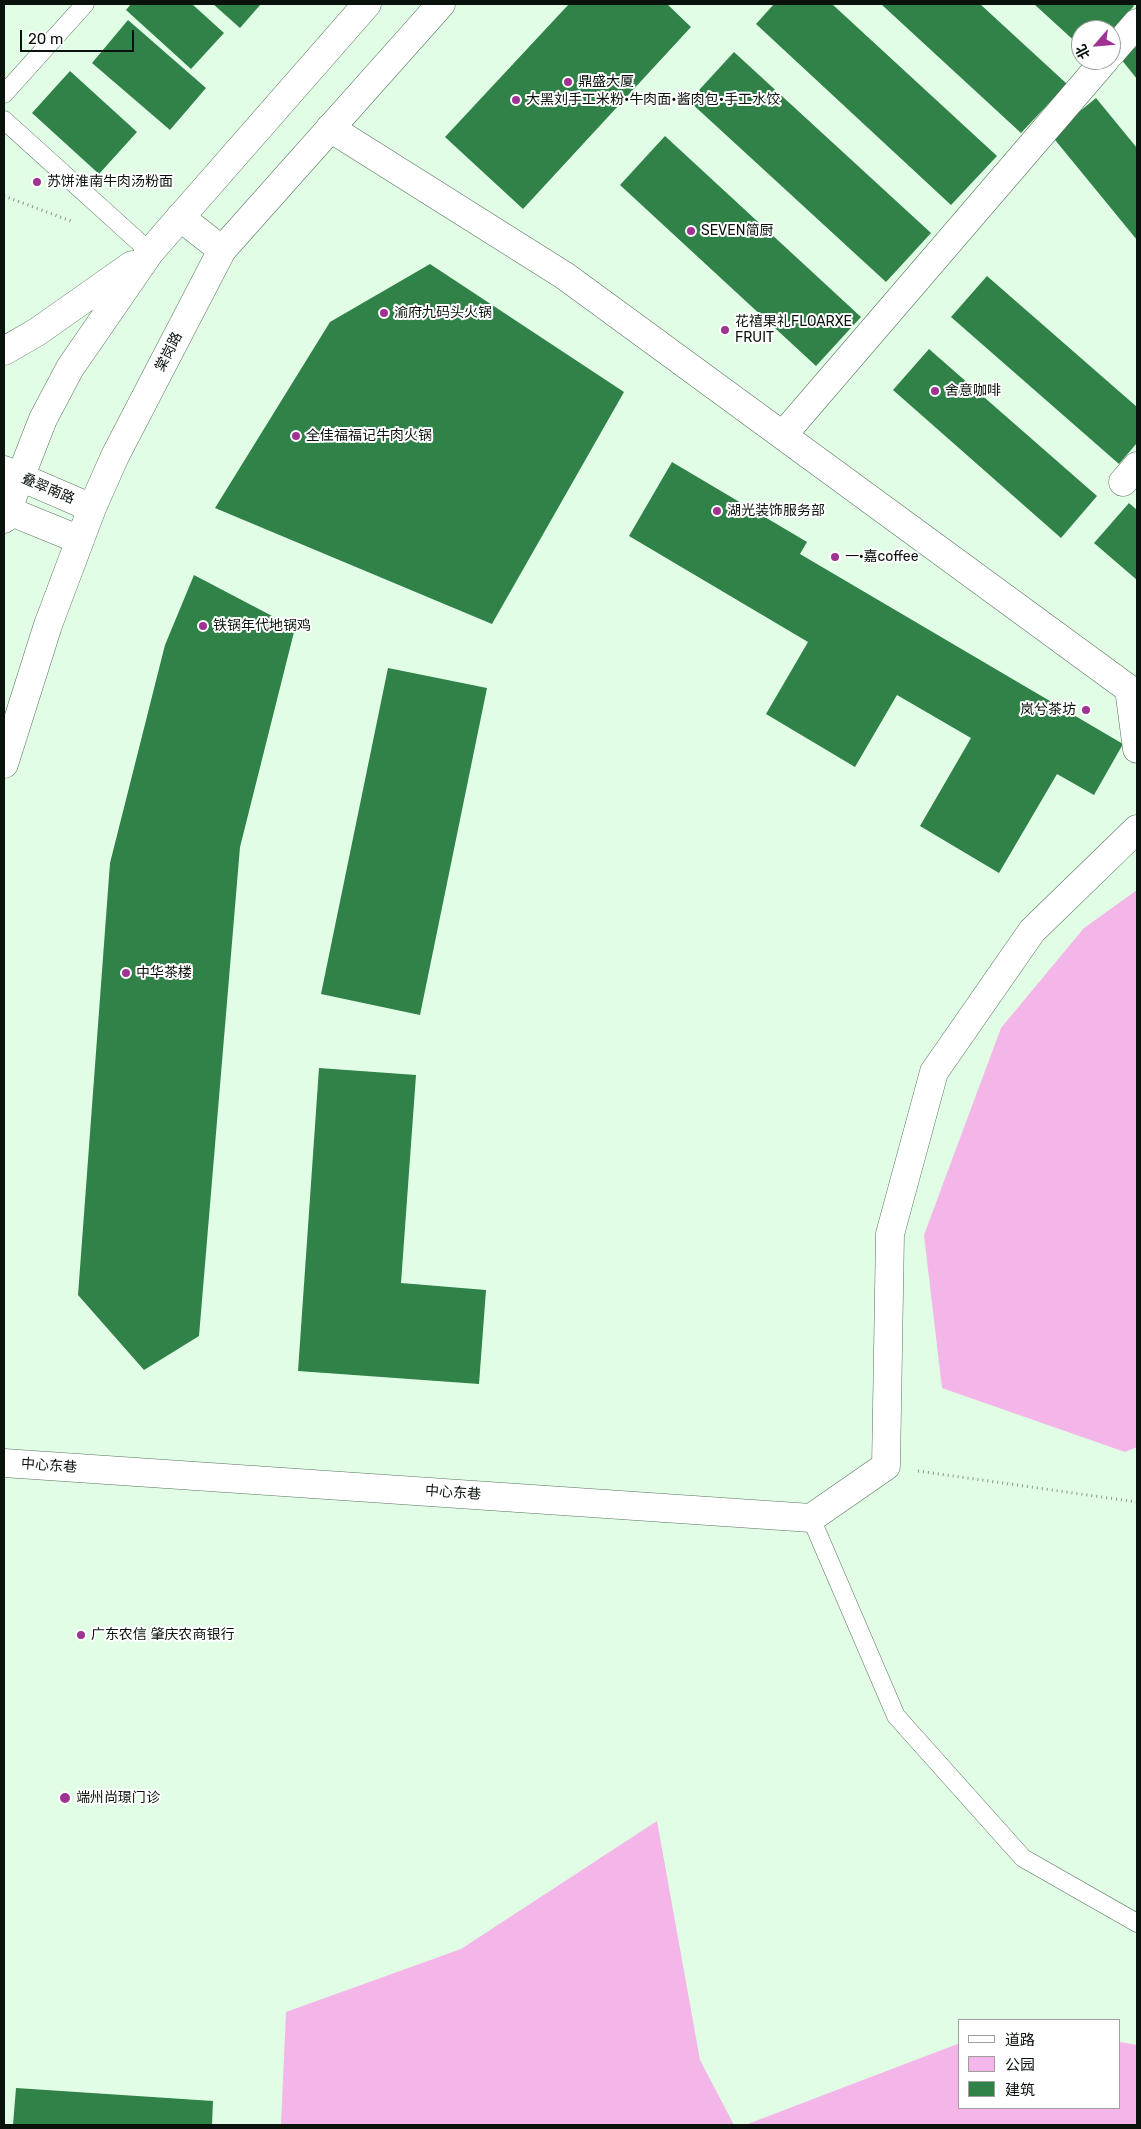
<!DOCTYPE html>
<meta charset="utf-8">
<style>
body{margin:0}
#map{position:relative;width:1141px;height:2129px;overflow:hidden;background:#e1fde6;font-family:Rubik,"Noto Sans SC",sans-serif}
canvas{display:block}
.frame{position:absolute;inset:0;border:5px solid #09120b;pointer-events:none}
.legend{position:absolute;left:958px;top:2019px;width:162px;height:90px;box-sizing:border-box;background:#fff;border:1px solid #9da09d;margin:0;padding:6px 9px;list-style:none;font-size:15px;color:#09120b}
.legend li{display:flex;align-items:center;gap:10px;height:25px}
.legend b{width:25px;border:1px solid #9da09d}
.north{position:absolute;left:1071px;top:20px;width:50px;height:50px;box-sizing:border-box;background:#fff;border:1px solid #9da09d;border-radius:50%;rotate:243deg;font-size:14px;font-weight:700;line-height:20px;text-align:center;color:#09120b}
.north::after{content:'';display:block;margin:auto;width:18px;height:22px;background:#9f3292;clip-path:polygon(50% 0,100% 100%,50% 72%,0 100%)}
.scale{position:absolute;left:20px;top:30px;width:114px;height:22px;box-sizing:border-box;border:2px solid #09120b;border-top:0;padding-left:6px;font-size:15px;line-height:18px;white-space:nowrap;color:#09120b;-webkit-text-stroke:4px #fff;paint-order:stroke}
</style>
<div id="map">
<canvas width="1141" height="2129"></canvas>
<div class="frame"></div>
<ul class="legend">
<li><b style="height:6px;background:#fff"></b>道路</li>
<li><b style="height:14px;background:#f4b5e8"></b>公园</li>
<li><b style="height:14px;background:#308249"></b>建筑</li>
</ul>
<div class="north">北</div>
<div class="scale">20 m</div>
</div>
<script>
const ctx = document.querySelector('canvas').getContext('2d');
ctx.lineJoin = 'round';
function paint(path, color) {
  ctx.fillStyle = color;
  ctx.fill(path, 'evenodd');
}
function toPath(rows) {
  const path = new Path2D();
  for (const r of rows) {
    path.moveTo(r[0], r[1]);
    for (let i = 2; i < r.length; i += 2) path.lineTo(r[i], r[i + 1]);
  }
  return path;
}
function strokePath(path, color, width, dash) {
  ctx.strokeStyle = color;
  ctx.lineWidth = width;
  ctx.lineCap = dash ? 'butt' : 'round';
  ctx.setLineDash(dash || []);
  ctx.stroke(path);
}
function drawText(font, color, halo, rows, align = 'center') {
  ctx.font = font + ' Rubik,"Noto Sans SC",sans-serif';
  ctx.lineWidth = 4;
  ctx.setLineDash([]);
  ctx.textBaseline = 'middle';
  ctx.strokeStyle = halo;
  ctx.fillStyle = color;
  for (const [text, x, y, turn = 0] of rows) {
    ctx.save();
    ctx.translate(x, y);
    ctx.rotate((+turn || 0) * Math.PI / 180);
    ctx.textAlign = isNaN(turn) ? turn : align;
    if (halo) ctx.strokeText(text, 0, 0);
    ctx.fillText(text, 0, 0);
    ctx.restore();
  }
}
paint(toPath([
 [1137,890,1137,1447,1125,1452,942,1388,924,1235,1001,1028,1084,928],
 [657,1821,700,2060,734,2125,281,2125,286,2012,461,1949],
 [1120,2042,1137,2045,1137,2125,745,2125,960,2043,960,2108,1120,2108]
]), '#f4b5e8');
paint(toPath([
 [131,4,192,4,224,33,191,69,126,10],
 [213,4,261,4,240,28],
 [569,4,667,4,691,27,523,209,445,137],
 [774,4,832,4,997,156,951,205,756,24],
 [881,4,980,4,1067,84,1021,133],
 [1034,4,1132,4,1134,6,1112,30,1081,30,1081,47],
 [128,20,206,88,170,130,92,63],
 [1137,46,1137,79,1121,59],
 [734,52,931,233,886,282,689,101],
 [70,71,137,132,99,174,32,113],
 [1096,98,1137,148,1137,240,1051,135],
 [665,136,861,317,816,366,620,185],
 [430,264,624,392,492,624,215,508,330,322],
 [987,276,1137,407,1137,443,1119,464,951,317],
 [929,349,1097,496,1061,538,893,390],
 [672,462,807,542,800,554,1123,744,1094,795,1057,774,999,873,920,826,971,738,897,695,855,767,766,714,808,642,629,536],
 [1129,503,1137,510,1137,580,1094,543],
 [194,575,295,628,240,847,199,1336,144,1370,78,1295,110,863,165,645],
 [388,668,487,688,420,1015,321,994],
 [319,1068,416,1075,401,1283,486,1290,479,1384,298,1371],
 [16,2088,213,2101,212,2125,13,2125]
]), '#308249');
const lane = toPath([
 [4,94,85,4],
 [4,120,150,252],
 [811,1518,896,1716,1023,1858,1137,1923]
]);
const street = toPath([
 [1111,53,1137,23],
 [330,128,565,276,1129,689,1137,749],
 [783,435,1105,60],
 [1123,482,1137,466],
 [4,1463,811,1518,886,1466,890,1234,934,1072,1032,931,1137,829]
]);
const secondary = toPath([
 [180,217,222,250],
 [4,351,37,332,132,265],
 [4,470,92,508],
 [4,509,80,540],
 [4,519,43,419,70,368,150,252,367,4],
 [4,764,48,625,92,508,115,456,222,250,441,4]
]);
strokePath(lane, '#59725e', 19);
strokePath(street, '#59725e', 29);
strokePath(secondary, '#59725e', 29);
strokePath(toPath([
 [4,196,71,221],
 [918,1471,1137,1502]
]), '#849888', 3, [1, 4]);
strokePath(lane, '#fff', 18);
strokePath(street, '#fff', 28);
strokePath(secondary, '#fff', 28);
for (const [x, y, r, color] of [
 [568,82,5,"#9f3292"],
 [516,100,5,"#9f3292"],
 [37,182,5,"#9f3292"],
 [691,231,5,"#9f3292"],
 [384,313,5,"#9f3292"],
 [725,330,5,"#9f3292"],
 [935,391,5,"#9f3292"],
 [296,436,5,"#9f3292"],
 [717,511,5,"#9f3292"],
 [835,557,5,"#9f3292"],
 [203,626,5,"#9f3292"],
 [1086,710,5,"#9f3292"],
 [126,973,5,"#9f3292"],
 [81,1635,5,"#9f3292"],
 [65,1798,6,"#9f3292"]
]) {
  const dot = new Path2D();
  dot.arc(x, y, r, 0, 2 * Math.PI);
  ctx.fillStyle = color;
  ctx.fill(dot);
  strokePath(dot, '#fff', 2);
}
drawText('14px', '#09120b', '#fff', [
 ["鼎盛大厦",578,82],
 ["大黑刘手工米粉•牛肉面•酱肉包•手工水饺",526,100],
 ["苏饼淮南牛肉汤粉面",47,182],
 ["SEVEN简厨",701,231],
 ["渝府九码头火锅",394,313],
 ["花禧果礼FLOARXE",735,322],
 ["FRUIT",735,338],
 ["舍意咖啡",945,391],
 ["全佳福福记牛肉火锅",306,436],
 ["湖光装饰服务部",727,511],
 ["一·嘉coffee",845,557],
 ["铁锅年代地锅鸡",213,626],
 ["岚兮茶坊",1076,710,"right"],
 ["中华茶楼",136,973],
 ["广东农信 肇庆农商银行",91,1635],
 ["端州尚璟门诊",76,1798]
], 'left');
drawText('14px', '#09120b', '#fff', [
 ["棠岗路",169,352,-63],
 ["叠翠南路",48,489,23],
 ["中心东巷",49,1466,4],
 ["中心东巷",453,1493,4]
]);
</script>
